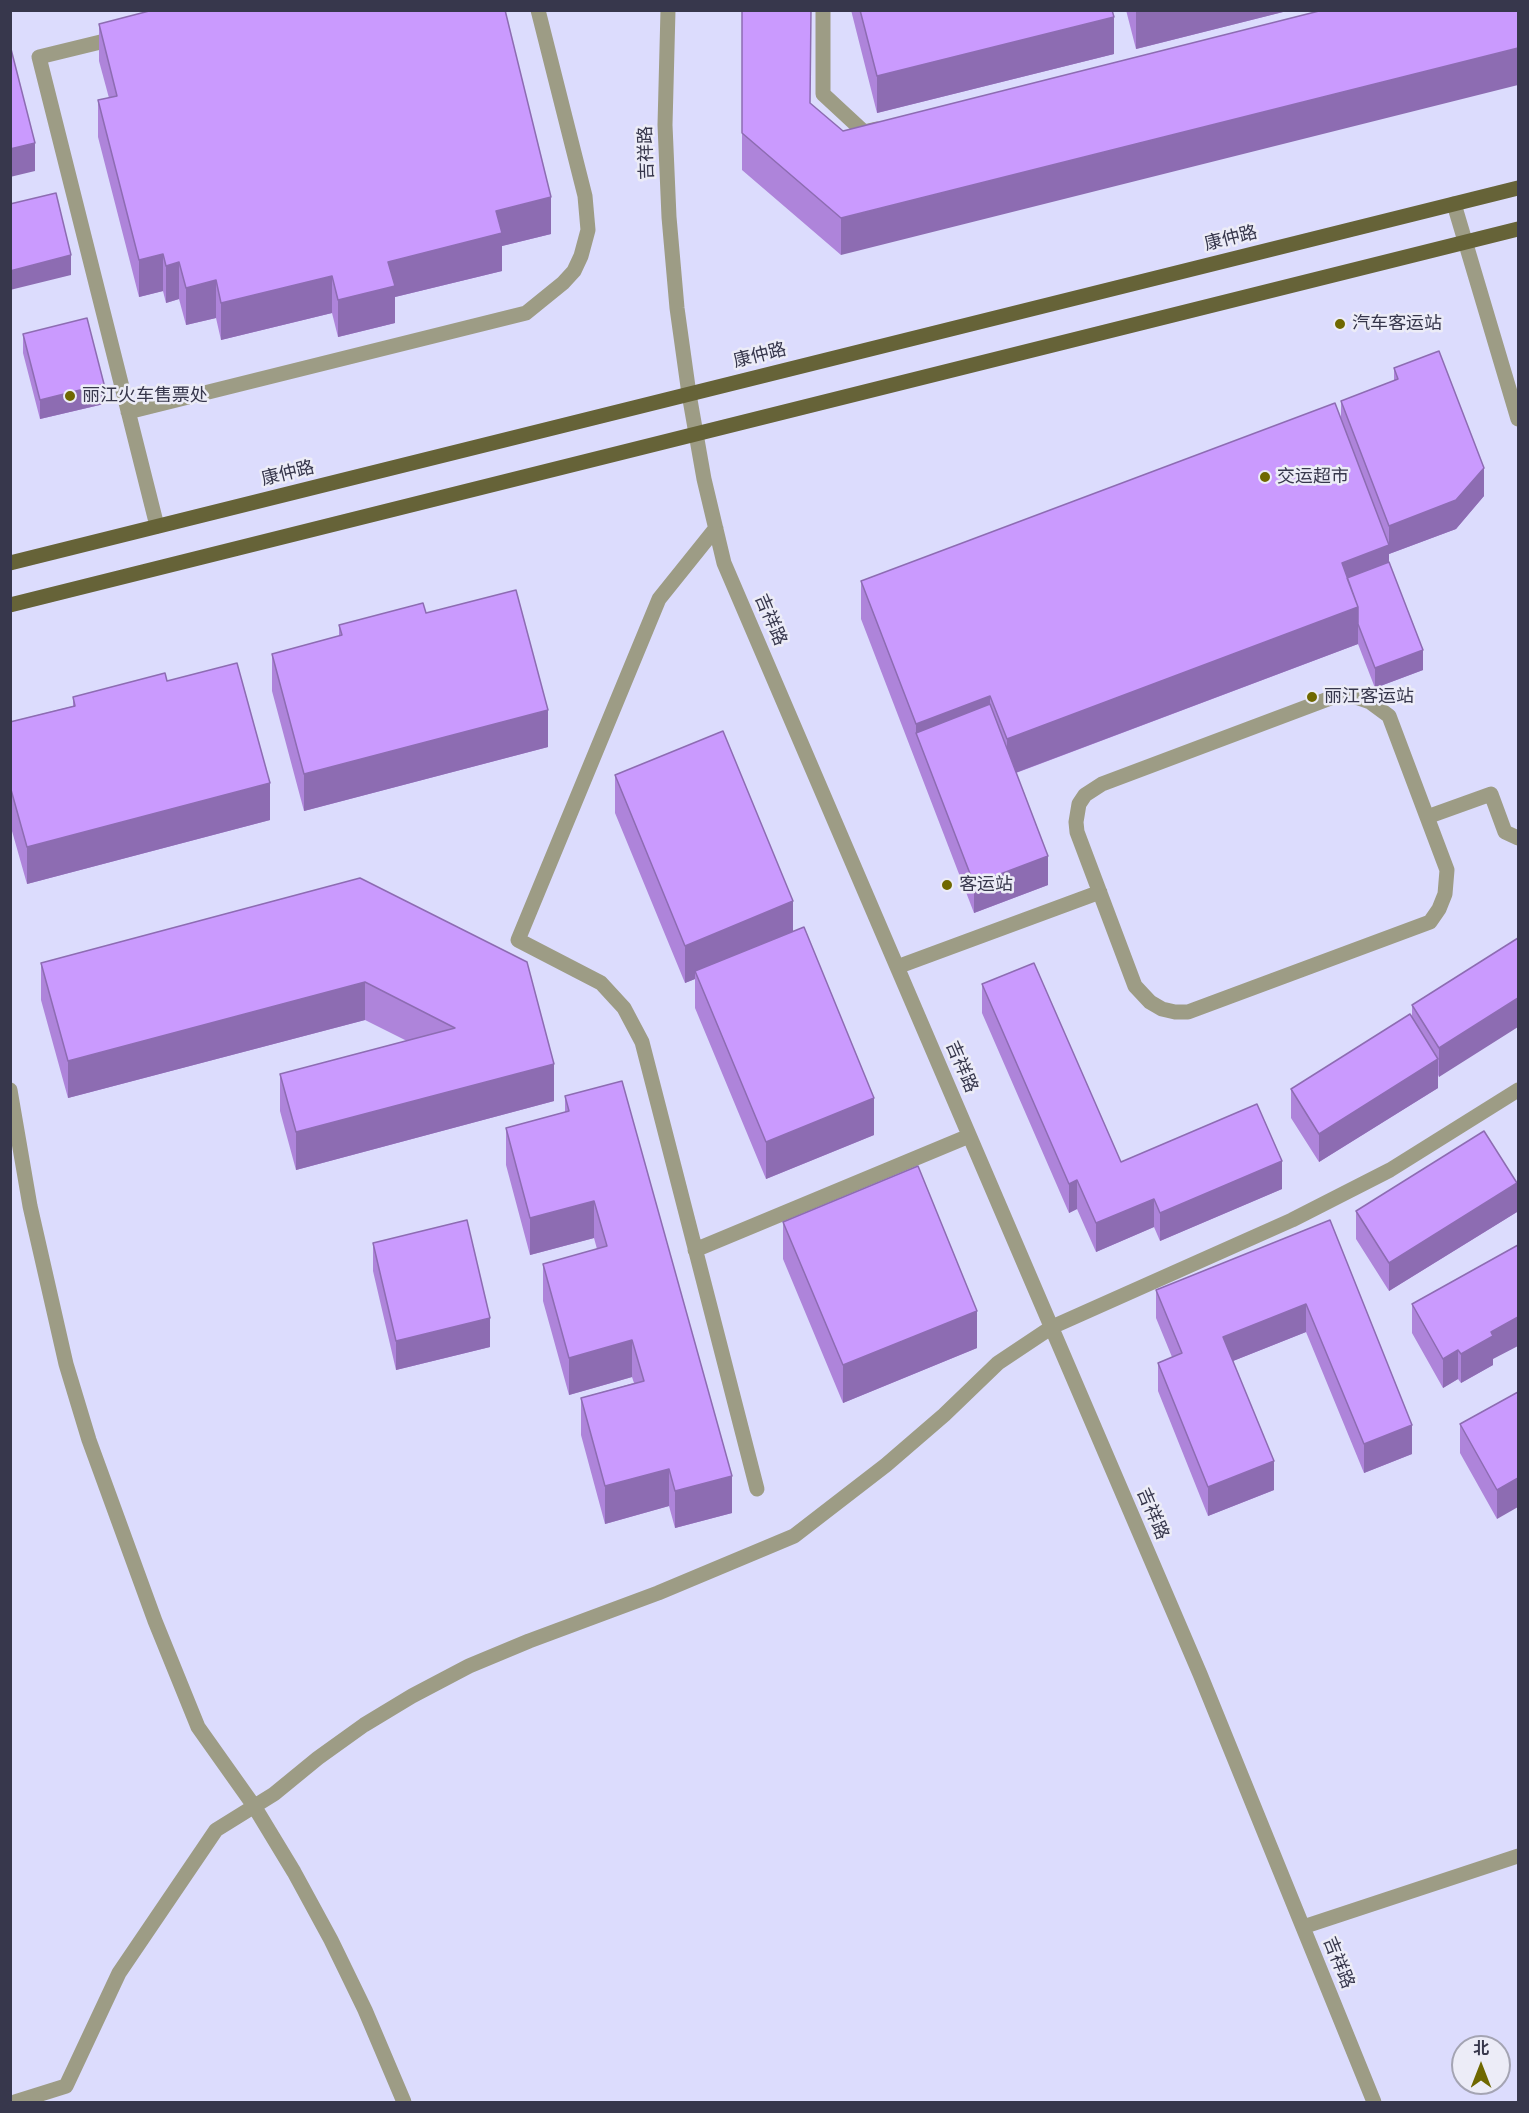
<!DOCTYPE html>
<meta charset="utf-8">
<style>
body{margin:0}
#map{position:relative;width:1529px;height:2113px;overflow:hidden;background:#dcdcfd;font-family:"Varela Round","Noto Sans SC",sans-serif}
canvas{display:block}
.frame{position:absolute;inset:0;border:12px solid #37374c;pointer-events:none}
.north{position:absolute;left:1451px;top:2035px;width:60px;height:60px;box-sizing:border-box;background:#ececf7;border:2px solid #a4a4b3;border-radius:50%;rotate:0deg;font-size:16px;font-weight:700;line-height:24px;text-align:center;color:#37374c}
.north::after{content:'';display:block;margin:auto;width:21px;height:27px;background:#6f6800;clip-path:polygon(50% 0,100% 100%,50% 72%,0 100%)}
</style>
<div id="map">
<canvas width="1529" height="2113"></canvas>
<div class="frame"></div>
<div class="north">北</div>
</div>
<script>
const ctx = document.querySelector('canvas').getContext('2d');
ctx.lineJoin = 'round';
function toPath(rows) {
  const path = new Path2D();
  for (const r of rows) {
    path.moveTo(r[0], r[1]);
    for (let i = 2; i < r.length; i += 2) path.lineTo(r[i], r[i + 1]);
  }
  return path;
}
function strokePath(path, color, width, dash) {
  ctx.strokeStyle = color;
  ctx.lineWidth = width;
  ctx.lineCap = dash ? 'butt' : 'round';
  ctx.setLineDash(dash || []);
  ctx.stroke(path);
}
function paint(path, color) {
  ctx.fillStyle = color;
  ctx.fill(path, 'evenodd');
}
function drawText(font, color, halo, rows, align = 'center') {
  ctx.font = font + ' "Varela Round","Noto Sans SC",sans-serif';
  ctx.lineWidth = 5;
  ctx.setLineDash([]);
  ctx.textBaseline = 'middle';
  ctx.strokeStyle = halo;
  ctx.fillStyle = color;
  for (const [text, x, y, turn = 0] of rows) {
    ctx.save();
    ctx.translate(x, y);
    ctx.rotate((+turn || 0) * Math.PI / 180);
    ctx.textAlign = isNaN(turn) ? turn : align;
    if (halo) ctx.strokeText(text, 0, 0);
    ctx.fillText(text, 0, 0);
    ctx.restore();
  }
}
strokePath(toPath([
 [668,10,665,125,669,217,677,308,689,394,704,479,724,563,1200,1674,1374,2102],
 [823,10,823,94,864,132,877,129],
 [117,38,39,57,157,526],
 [1454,204,1518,419],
 [128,412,526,313,563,283,574,271,581,256,588,230,585,196,538,10],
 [716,528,659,599,518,940,601,983,624,1008,642,1042,757,1489],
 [1344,693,1370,702,1389,716,1447,870,1445,894,1439,909,1430,922,1188,1012,1175,1012,1162,1009,1150,1002,1135,986,1077,832,1076,822,1079,804,1085,795,1102,784,1344,693],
 [1427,817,1491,794,1505,832,1518,838],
 [897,967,1100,892],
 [10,1090,30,1206,66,1364,89,1440,155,1621,198,1727,254,1806,294,1872,331,1940,365,2010,404,2102],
 [695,1250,969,1136],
 [1303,1927,1518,1856],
 [15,2102,66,2086,119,1973,216,1830,274,1794,318,1758,364,1725,412,1696,469,1666,529,1641,658,1593,794,1536,886,1465,944,1415,998,1363,1052,1327,1292,1220,1390,1170,1518,1090]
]), '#9d9c85', 15);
strokePath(toPath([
 [10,563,1518,188],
 [10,605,1518,229]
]), '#666338', 15);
paint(toPath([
 [742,10,810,103,843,131,841,255,742,170],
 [851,10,1112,10,1114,54,877,113],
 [1126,10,1291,10,1136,49],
 [99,24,551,234,502,246,502,271,395,297,395,323,338,337,332,313,221,340,216,318,186,325,179,299,166,303,163,291,139,297,98,137,98,100,109,98,99,61],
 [23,334,104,404,40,419,23,353],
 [1394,368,1484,496,1456,529,1389,554,1389,562,1423,670,1375,688,1358,644,1016,773,1048,885,974,913,861,619,861,581,1341,418,1341,401,1394,381],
 [426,613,548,747,304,811,272,691,272,654,339,636,339,625],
 [73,697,270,820,27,884,10,824,10,722,73,706],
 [615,775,793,931,874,1135,766,1179,695,1008,695,979,685,983,615,813],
 [360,878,554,1101,296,1170,280,1111,280,1074,407,1041,365,1020,68,1098,41,1000,41,963],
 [1518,938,1439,1077,1438,1075,1438,1088,1319,1162,1291,1118,1291,1089,1412,1017,1412,1005],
 [982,984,1121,1162,1282,1189,1160,1241,1154,1227,1096,1252,1077,1209,1069,1213,982,1013],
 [565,1096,732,1513,675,1528,669,1506,605,1524,581,1435,581,1398,634,1383,632,1377,569,1395,543,1301,543,1264,597,1249,594,1238,530,1255,506,1165,506,1128,565,1112],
 [1356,1211,1517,1212,1389,1291,1356,1239],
 [1330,1220,1412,1454,1364,1473,1306,1332,1233,1361,1274,1490,1208,1516,1158,1391,1158,1363,1172,1357,1156,1318,1156,1290],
 [783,1222,977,1348,843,1403,783,1259],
 [373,1243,490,1347,396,1370,373,1271],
 [1412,1304,1493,1359,1493,1365,1461,1383,1458,1379,1443,1388,1412,1333],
 [1518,1392,1497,1519,1460,1453,1460,1424],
 [1518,1561,1518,1595,1517,1590,1517,1562]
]), '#ae84da');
paint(toPath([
 [1141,10,1291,10,1136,49,1136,12],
 [1114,17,1114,54,877,113,877,76],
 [1518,48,1518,85,841,255,841,218],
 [35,143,35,171,10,177,10,149],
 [551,197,551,234,502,246,502,271,395,297,395,323,338,337,338,300,388,262,496,211],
 [163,254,163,291,139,297,139,260],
 [71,255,71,275,10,290,10,271],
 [179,262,179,299,166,303,166,266],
 [332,276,332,313,221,340,221,303],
 [216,280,216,318,186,325,186,288],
 [104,384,104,404,40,419,40,400],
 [1484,468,1484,496,1456,529,1389,554,1389,582,1342,580,1342,563,1389,545,1389,526],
 [1358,607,1358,644,1007,776,1007,739],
 [1423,650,1423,670,1375,688,1375,668],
 [990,696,990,733,916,733,916,761,916,724],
 [548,710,548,747,304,811,304,774],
 [270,783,270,820,27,884,27,847],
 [1048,856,1048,885,974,913,974,884],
 [793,901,793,938,695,971,695,979,685,983,685,946],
 [365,982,365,1020,68,1098,68,1061],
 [1518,998,1518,1027,1439,1077,1439,1048],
 [1438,1059,1438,1088,1319,1162,1319,1134],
 [554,1064,554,1101,296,1170,296,1132],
 [874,1098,874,1135,766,1179,766,1142],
 [1282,1161,1282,1189,1160,1241,1160,1213],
 [1077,1180,1077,1209,1069,1213,1069,1184],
 [1517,1183,1517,1212,1389,1291,1389,1263],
 [1154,1199,1154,1227,1096,1252,1096,1223],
 [594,1201,594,1238,530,1255,530,1218],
 [1306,1304,1306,1332,1223,1365,1223,1337],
 [977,1311,977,1348,843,1403,843,1365],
 [1518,1317,1518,1346,1493,1359,1493,1365,1461,1383,1461,1354,1491,1332],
 [490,1318,490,1347,396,1370,396,1341],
 [632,1340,632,1377,569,1395,569,1358],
 [1458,1350,1458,1379,1443,1388,1443,1359],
 [1412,1425,1412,1454,1364,1473,1364,1444],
 [1274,1461,1274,1490,1208,1516,1208,1487],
 [669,1469,669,1506,605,1524,605,1486],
 [732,1476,732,1513,675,1528,675,1491],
 [1518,1478,1518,1507,1497,1519,1497,1490]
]), '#8d6cb2');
const building = toPath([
 [153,10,505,10,551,197,496,211,502,233,388,262,395,286,338,300,332,276,221,303,216,280,186,288,179,262,166,266,163,254,139,260,98,100,117,96,99,24,153,10],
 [742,10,811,10,810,103,843,131,1323,10,1518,10,1518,48,841,218,742,133,742,10],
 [860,10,1112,10,1114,17,877,76,860,10],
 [10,49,11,49,35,143,10,149,10,49],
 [56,193,71,255,10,271,10,204,56,193],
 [87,318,104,384,40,400,23,334,87,318],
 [1439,351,1484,468,1456,500,1389,526,1341,401,1398,379,1394,368,1439,351],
 [1335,403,1389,545,1342,563,1358,607,1007,739,990,696,916,724,861,581,1335,403],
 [1389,562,1423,650,1375,668,1358,624,1358,607,1347,578,1389,562],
 [516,590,548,710,304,774,272,654,342,635,339,625,423,603,426,613,516,590],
 [237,663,270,783,27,847,10,786,10,722,75,706,73,697,165,673,167,681,237,663],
 [990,704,1048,856,974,884,916,733,990,704],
 [723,731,793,901,685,946,615,775,723,731],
 [360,878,527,962,554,1064,296,1132,280,1074,455,1028,365,982,68,1061,41,963,360,878],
 [804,927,874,1098,766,1142,695,971,804,927],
 [1518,938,1518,998,1439,1048,1412,1005,1518,938],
 [1034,963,1121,1162,1257,1104,1282,1161,1160,1213,1154,1199,1096,1223,1077,1180,1069,1184,982,984,1034,963],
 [1410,1014,1438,1059,1319,1134,1291,1089,1410,1014],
 [622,1081,732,1476,675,1491,669,1469,605,1486,581,1398,644,1381,632,1340,569,1358,543,1264,607,1246,594,1201,530,1218,506,1128,569,1111,565,1096,622,1081],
 [1484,1131,1517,1183,1389,1263,1356,1211,1484,1131],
 [918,1166,977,1311,843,1365,783,1222,918,1166],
 [467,1220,490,1318,396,1341,373,1243,467,1220],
 [1330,1220,1412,1425,1364,1444,1306,1304,1223,1337,1274,1461,1208,1487,1158,1363,1182,1353,1156,1290,1330,1220],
 [1518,1245,1518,1317,1491,1332,1493,1336,1461,1354,1458,1350,1443,1359,1412,1304,1518,1245],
 [1518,1392,1518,1478,1497,1490,1460,1424,1518,1392]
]);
paint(building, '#ca9afe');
strokePath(building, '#8d6cb2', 1.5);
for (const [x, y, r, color] of [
 [1340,324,6,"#6f6800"],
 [70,396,6,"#6f6800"],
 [1265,477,6,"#6f6800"],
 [1312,697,6,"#6f6800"],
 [947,885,6,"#6f6800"]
]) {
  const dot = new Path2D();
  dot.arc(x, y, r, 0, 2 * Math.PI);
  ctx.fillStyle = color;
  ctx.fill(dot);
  strokePath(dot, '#ececf7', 2);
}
drawText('18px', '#37374c', '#ececf7', [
 ["吉祥路",647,153,-92],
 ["康仲路",1231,239,-14],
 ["康仲路",760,356,-14],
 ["康仲路",288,474,-14],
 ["吉祥路",770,620,67],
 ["吉祥路",961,1067,67],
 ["吉祥路",1152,1514,67],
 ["吉祥路",1338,1963,68]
]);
drawText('18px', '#37374c', '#ececf7', [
 ["汽车客运站",1352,324],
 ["丽江火车售票处",82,396],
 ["交运超市",1277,477],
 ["丽江客运站",1324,697],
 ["客运站",959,885]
], 'left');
</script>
